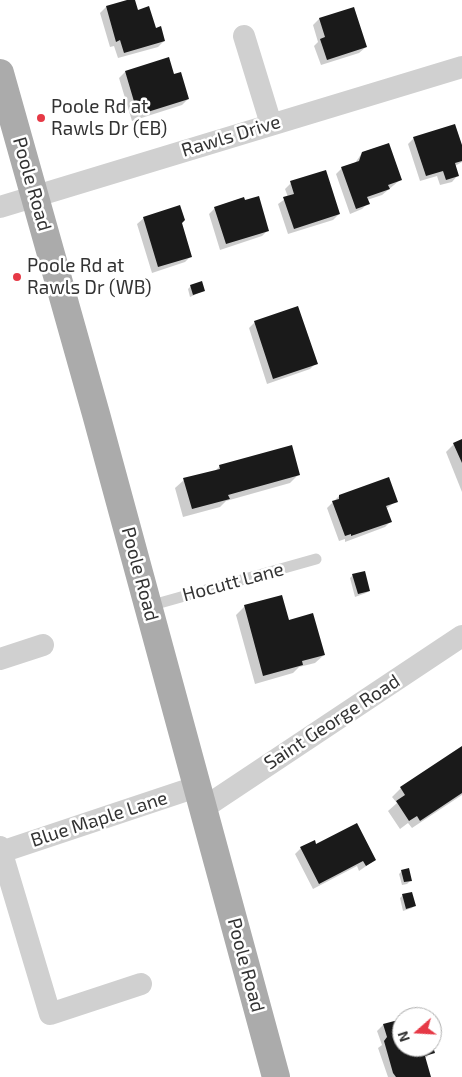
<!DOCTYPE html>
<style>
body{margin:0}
#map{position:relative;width:462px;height:1077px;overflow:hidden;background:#fff;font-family:"Exo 2",sans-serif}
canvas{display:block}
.north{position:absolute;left:392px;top:1007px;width:50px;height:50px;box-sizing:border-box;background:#fff;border:1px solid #adadad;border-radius:50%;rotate:251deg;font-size:14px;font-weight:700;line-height:20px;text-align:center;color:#333}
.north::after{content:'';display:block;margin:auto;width:18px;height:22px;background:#e63946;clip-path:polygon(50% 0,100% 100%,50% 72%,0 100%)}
</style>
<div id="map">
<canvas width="462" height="1077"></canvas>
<div class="north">N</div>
</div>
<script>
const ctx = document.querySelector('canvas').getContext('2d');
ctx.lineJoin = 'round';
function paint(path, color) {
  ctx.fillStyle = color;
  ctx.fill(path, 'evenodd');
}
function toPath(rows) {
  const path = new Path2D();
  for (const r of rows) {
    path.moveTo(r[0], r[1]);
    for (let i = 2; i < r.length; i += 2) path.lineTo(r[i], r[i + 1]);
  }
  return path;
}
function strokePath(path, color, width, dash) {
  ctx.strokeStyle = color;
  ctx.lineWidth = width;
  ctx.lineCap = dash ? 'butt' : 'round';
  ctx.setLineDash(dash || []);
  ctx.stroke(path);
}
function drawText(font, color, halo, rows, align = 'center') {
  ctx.font = font + ' "Exo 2",sans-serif';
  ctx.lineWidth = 5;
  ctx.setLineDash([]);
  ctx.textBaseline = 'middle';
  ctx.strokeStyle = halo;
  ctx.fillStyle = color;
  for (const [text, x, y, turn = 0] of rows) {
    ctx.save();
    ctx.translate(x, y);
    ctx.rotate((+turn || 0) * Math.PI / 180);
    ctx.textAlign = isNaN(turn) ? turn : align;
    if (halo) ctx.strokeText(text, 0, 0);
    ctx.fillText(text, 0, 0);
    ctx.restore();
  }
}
paint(toPath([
 [134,0,137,11,164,41,158,47,118,58,114,46,110,47,100,13,106,7],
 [353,9,366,47,359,53,321,65,314,46,318,42,313,25,319,19],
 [125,72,188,99,182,105,132,121,119,78],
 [414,138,462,149,462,162,455,166,458,175,452,182,440,185,437,176,420,181,408,144],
 [362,153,400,180,382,195,367,200,368,203,362,209,350,214,336,174,342,168,355,163],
 [291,183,339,214,333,220,288,234,278,204,288,197,285,189],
 [215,208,268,230,262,236,220,250,209,214],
 [144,218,191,256,185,262,152,273,137,224],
 [191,286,203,291,190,297,188,289],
 [255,322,316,363,310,369,267,384,249,328],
 [462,440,462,492,446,452,454,444],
 [220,466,298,475,290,483,226,501,220,507,183,517,175,488,184,480,215,471],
 [339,496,396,501,386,509,391,521,385,527,345,542,345,539,339,541,327,508],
 [353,575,369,591,366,593,355,597,350,578],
 [245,606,288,621,324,655,315,663,299,667,293,673,255,684,236,615],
 [462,748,462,795,412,828,408,823,400,829,388,811,397,803,392,797,401,788],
 [316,845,375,860,359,871,357,866,313,889,295,854,301,848],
 [402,871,410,881,407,884,402,885,399,874],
 [403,895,415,905,412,908,403,911,400,898],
 [402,1020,402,1047,432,1047,433,1052,424,1059,430,1077,388,1077,378,1048,382,1045,377,1031,383,1025]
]), '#0003');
paint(toPath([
 [127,0,135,0,138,10,149,6,156,28,161,26,165,41,124,53,120,40,116,42,106,6],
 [354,7,367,47,327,60,320,39,325,37,319,18],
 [169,57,174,74,181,72,189,99,138,115,125,71],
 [455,124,462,145,462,161,455,163,459,176,446,180,443,171,426,176,413,137],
 [389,143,402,180,388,185,390,189,367,197,370,204,356,209,341,167,359,161,362,152],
 [326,170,340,214,294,229,283,197,294,194,290,181],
 [259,196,269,231,226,244,214,207,244,197,245,200],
 [180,205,185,220,182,223,192,257,158,267,143,217],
 [202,281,205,291,193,295,190,285],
 [298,306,318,364,273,379,254,321],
 [462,439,462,463,453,443],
 [292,445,300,475,228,495,230,499,192,509,183,478,220,469,219,465],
 [389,477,398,502,386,506,392,522,351,536,351,534,345,536,332,501,339,499,339,495],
 [365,571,370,591,358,594,352,574],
 [282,595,289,620,313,613,325,655,302,661,303,665,263,676,244,605],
 [462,746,462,793,420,821,417,816,409,821,396,801,405,795,400,787],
 [357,823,376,860,366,866,363,861,319,884,300,847,315,840,316,844],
 [409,868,412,881,404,882,401,870],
 [412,892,416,906,406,909,402,894],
 [402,1019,402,1047,433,1047,435,1053,425,1056,431,1077,396,1077,393,1073,384,1041,387,1037,383,1024]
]), '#1a1a1a');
strokePath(toPath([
 [149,606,316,559]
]), '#d0d0d0', 11);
strokePath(toPath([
 [244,36,271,124],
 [0,207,462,67],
 [0,659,43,645],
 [202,809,462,636],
 [0,847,50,1014,141,984],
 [1,852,196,787]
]), '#d0d0d0', 22);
strokePath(toPath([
 [0,73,96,414,276,1077]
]), '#ababab', 28);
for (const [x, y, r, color] of [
 [41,118,5,"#e63946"],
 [17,277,5,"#e63946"]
]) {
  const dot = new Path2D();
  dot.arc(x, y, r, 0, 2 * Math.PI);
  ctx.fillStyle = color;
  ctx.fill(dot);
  strokePath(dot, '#fff', 2);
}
drawText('19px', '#333', '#fff', [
 ["Poole Rd at",51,107],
 ["Rawls Dr (EB)",51,129],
 ["Poole Rd at",27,266],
 ["Rawls Dr (WB)",27,288]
], 'left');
drawText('19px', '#333', '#fff', [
 ["Rawls Drive",231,136,-17],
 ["Poole Road",32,184,74],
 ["Poole Road",140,574,75],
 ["Hocutt Lane",233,582,-15],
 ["Saint George Road",332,722,-33],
 ["Blue Maple Lane",99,819,-18],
 ["Poole Road",246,965,75]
]);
</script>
